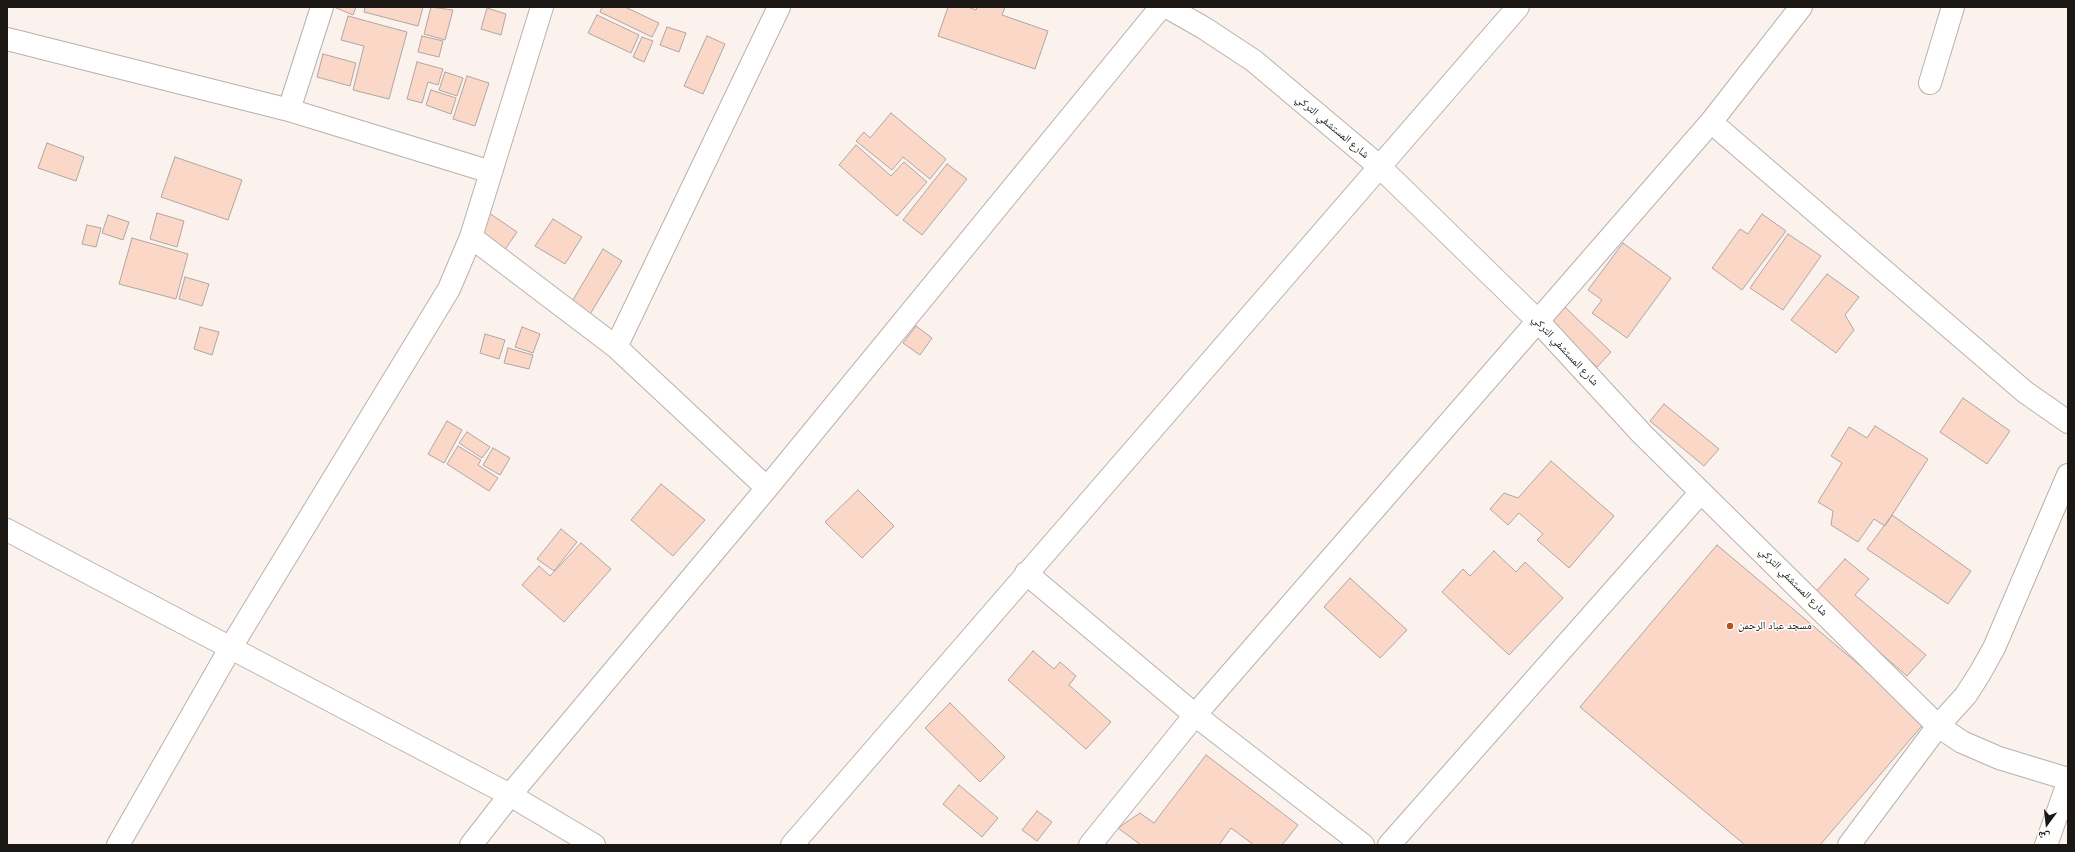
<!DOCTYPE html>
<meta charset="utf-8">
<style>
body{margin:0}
#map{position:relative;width:2075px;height:852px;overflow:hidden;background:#fbf2ed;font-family:Roboto,"Noto Naskh Arabic",sans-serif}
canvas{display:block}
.frame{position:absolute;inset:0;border:8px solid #1a1715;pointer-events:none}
.north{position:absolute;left:2027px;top:804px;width:40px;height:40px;-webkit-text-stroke:3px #fff;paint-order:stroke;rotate:195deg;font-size:11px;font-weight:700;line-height:16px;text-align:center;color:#1a1715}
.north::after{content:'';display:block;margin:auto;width:14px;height:18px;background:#1a1715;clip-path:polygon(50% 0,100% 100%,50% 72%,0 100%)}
</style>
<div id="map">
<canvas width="2075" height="852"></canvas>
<div class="frame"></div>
<div class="north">ش</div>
</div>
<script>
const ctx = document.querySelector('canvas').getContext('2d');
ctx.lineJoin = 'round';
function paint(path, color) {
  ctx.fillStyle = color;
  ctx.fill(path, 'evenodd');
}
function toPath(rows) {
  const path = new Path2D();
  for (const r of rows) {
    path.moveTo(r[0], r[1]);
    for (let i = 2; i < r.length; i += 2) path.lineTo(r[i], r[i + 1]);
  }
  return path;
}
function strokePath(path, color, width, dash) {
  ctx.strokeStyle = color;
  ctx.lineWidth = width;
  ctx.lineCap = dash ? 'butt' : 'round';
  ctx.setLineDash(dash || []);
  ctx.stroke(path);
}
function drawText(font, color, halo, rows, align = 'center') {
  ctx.font = font + ' Roboto,"Noto Naskh Arabic",sans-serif';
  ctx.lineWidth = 3;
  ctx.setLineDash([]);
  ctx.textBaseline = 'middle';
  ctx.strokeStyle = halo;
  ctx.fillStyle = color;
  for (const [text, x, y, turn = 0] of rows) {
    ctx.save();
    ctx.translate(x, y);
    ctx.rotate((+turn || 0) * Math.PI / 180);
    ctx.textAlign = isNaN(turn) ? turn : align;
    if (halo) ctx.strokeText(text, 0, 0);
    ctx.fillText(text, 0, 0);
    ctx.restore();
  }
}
const building = toPath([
 [334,7,356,7,353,15,334,7],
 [365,7,423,7,418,26,364,12,365,7],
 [431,7,453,10,445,40,424,34,431,7],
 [602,7,625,7,659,23,652,37,600,12,602,7],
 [948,7,968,7,976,10,977,7,1005,7,1002,15,1048,31,1035,69,938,36,948,7],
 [487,8,506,14,501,35,481,29,487,8],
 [597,15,639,35,631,53,588,33,597,15],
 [348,16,407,32,389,99,353,90,364,46,341,40,348,16],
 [667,27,686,33,679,52,660,45,667,27],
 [422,36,443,41,439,57,418,52,422,36],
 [707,36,725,44,703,94,684,86,707,36],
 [642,37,653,41,644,62,633,57,642,37],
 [323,54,356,63,350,86,317,77,323,54],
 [417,62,443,69,438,85,428,82,422,103,407,99,417,62],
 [445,72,463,78,457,96,439,90,445,72],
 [467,76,489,83,475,126,453,119,467,76],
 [431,90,456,98,451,114,426,105,431,90],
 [891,113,946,159,930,179,903,157,892,170,856,141,864,132,870,138,891,113],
 [47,143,84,157,76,181,38,168,47,143],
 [856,145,891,176,904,162,927,182,897,216,839,165,856,145],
 [175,157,242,180,228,220,161,197,175,157],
 [947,164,967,179,922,235,903,220,947,164],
 [157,213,184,221,177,247,150,239,157,213],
 [489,213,517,232,504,251,475,232,489,213],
 [1762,214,1786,231,1742,290,1712,268,1740,229,1748,234,1762,214],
 [108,215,129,222,123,240,102,233,108,215],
 [553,219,582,237,565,264,535,246,553,219],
 [87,225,101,228,96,247,82,244,87,225],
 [1788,234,1821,256,1783,310,1750,288,1788,234],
 [132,238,188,254,176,299,119,284,132,238],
 [1623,243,1671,278,1627,338,1592,313,1602,300,1588,290,1623,243],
 [603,249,622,261,589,316,570,305,603,249],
 [1827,274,1859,297,1845,315,1854,330,1836,353,1791,320,1827,274],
 [185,277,209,284,202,306,179,299,185,277],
 [1565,307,1611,352,1597,367,1550,322,1565,307],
 [916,326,932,338,920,355,903,343,916,326],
 [200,327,219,332,212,355,194,349,200,327],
 [522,327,540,334,533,353,515,347,522,327],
 [485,334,505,340,499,359,480,353,485,334],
 [508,348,533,355,529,369,504,363,508,348],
 [1963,398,2010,431,1987,464,1940,432,1963,398],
 [1664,404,1719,449,1704,466,1650,421,1664,404],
 [447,421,462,430,444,463,428,454,447,421],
 [1875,426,1928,459,1885,526,1874,519,1858,542,1831,525,1833,511,1818,502,1842,463,1831,456,1849,427,1867,438,1875,426],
 [467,432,490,447,482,458,459,443,467,432],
 [458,446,481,460,478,465,498,478,489,491,447,464,458,446],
 [493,448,510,458,500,475,483,465,493,448],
 [1551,461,1614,516,1569,568,1537,540,1543,534,1519,513,1508,525,1490,509,1504,493,1518,498,1551,461],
 [661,484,705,520,673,556,631,520,661,484],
 [858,490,894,526,862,558,825,522,858,490],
 [1892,515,1971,571,1948,604,1867,549,1892,515],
 [561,529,577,542,554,571,537,559,561,529],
 [581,543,611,569,564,622,522,585,539,566,550,576,581,543],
 [1717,545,1926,721,1820,845,1745,845,1580,707,1717,545],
 [1494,551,1516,572,1525,562,1563,598,1509,655,1442,592,1463,569,1470,576,1494,551],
 [1845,559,1869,579,1855,595,1926,655,1907,676,1813,595,1845,559],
 [1350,578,1407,630,1380,658,1324,607,1350,578],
 [1033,651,1054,669,1060,662,1076,676,1069,685,1111,722,1086,749,1008,680,1033,651],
 [950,703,1005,757,980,782,925,728,950,703],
 [1206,755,1298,825,1282,845,1254,845,1231,828,1219,845,1141,845,1118,828,1140,813,1154,823,1206,755],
 [959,785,998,818,982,837,943,804,959,785],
 [1037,811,1052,822,1037,841,1022,830,1037,811]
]);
paint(building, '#fad7c7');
strokePath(building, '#afa6a2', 1);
const minor = toPath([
 [1167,7,1204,28,1254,61,1380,167,1537,320,1642,434,1938,726,1962,742,1999,758,2068,779],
 [7,39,289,110,491,172],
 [1930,83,1953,7],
 [289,110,322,7],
 [1711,122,2025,392,2068,422],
 [471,237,616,347,767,488],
 [616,347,779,7],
 [7,530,510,795,594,845],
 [1026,573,1195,715,1363,845],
 [118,845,231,647,449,289,471,237,542,7],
 [471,845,510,795,767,488,1161,7],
 [792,845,1518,7],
 [1090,845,1195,715,1711,122,1801,7],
 [1389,845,1701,492],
 [1849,845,1938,726,1966,695,1980,673,1994,648,2068,475],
 [2046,845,2068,783]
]);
strokePath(minor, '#b9b1ac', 24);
strokePath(minor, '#fff', 22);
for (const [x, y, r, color] of [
 [1730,626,4,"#b65319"]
]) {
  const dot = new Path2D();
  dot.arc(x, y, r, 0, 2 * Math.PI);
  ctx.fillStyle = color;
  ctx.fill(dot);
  strokePath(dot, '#fff', 1.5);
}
drawText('11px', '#1a1715', '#fff', [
 ["شارع المستشفي التركي",1332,127,40],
 ["شارع المستشفي التركي",1565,351,47],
 ["شارع المستشفي التركي",1793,582,45]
]);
drawText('11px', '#1a1715', '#fff', [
 ["مسجد عباد الرحمن",1738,626]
], 'left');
</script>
